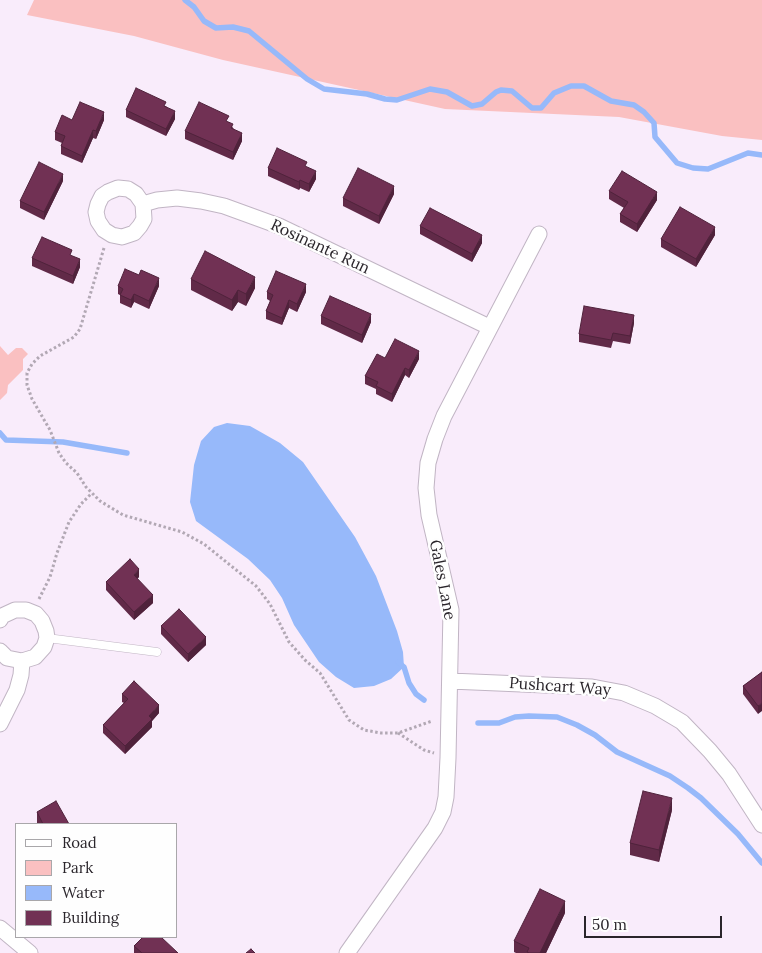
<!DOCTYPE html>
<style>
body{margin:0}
#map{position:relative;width:762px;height:953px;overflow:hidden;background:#f9ecfb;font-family:Lora,serif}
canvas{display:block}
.legend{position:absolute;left:15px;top:823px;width:162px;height:115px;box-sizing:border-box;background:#fefefe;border:1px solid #a9a7aa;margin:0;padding:6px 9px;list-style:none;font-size:15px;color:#2a252b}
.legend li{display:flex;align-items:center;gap:10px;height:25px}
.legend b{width:25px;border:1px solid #a9a7aa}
.scale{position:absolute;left:584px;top:916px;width:138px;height:22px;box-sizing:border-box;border:2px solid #2a252b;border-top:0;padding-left:6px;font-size:15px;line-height:18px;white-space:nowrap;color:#2a252b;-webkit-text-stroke:4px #fefefe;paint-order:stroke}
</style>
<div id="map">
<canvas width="762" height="953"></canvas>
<ul class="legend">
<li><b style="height:6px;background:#fff"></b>Road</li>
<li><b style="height:14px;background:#fac0c1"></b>Park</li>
<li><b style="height:14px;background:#97b9fa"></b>Water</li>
<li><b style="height:14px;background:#713154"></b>Building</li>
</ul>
<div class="scale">50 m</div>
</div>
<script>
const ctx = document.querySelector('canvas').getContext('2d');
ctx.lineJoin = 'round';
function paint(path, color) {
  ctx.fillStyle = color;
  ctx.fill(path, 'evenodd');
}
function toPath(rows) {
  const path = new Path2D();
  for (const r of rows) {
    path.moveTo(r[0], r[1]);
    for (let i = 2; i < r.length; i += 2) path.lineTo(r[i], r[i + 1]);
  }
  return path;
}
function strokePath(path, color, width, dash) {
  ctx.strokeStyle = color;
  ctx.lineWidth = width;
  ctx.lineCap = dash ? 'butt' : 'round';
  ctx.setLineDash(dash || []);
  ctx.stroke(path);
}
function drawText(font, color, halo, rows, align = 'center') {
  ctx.font = font + ' Lora,serif';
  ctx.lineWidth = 5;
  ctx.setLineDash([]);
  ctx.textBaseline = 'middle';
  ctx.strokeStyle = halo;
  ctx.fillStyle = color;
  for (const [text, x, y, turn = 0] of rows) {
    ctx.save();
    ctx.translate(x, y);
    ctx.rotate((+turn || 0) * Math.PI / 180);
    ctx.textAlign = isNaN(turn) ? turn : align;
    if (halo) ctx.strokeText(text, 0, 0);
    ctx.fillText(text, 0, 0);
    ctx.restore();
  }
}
paint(toPath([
 [34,0,762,0,762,140,722,136,619,117,445,109,223,60,134,36,27,15],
 [0,346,8,355,16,348,22,348,28,354,23,359,23,370,8,385,7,393,0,400]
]), '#fac0c1');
paint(toPath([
 [227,423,250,426,280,443,303,462,355,537,376,576,397,631,403,652,404,667,391,679,374,686,354,688,336,677,319,662,294,625,282,598,270,580,248,559,196,521,190,502,194,465,201,441,214,427]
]), '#97b9fa');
strokePath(toPath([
 [185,0,194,7,204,21,216,28,233,27,249,31,307,79,324,89,367,94,385,99,397,100,430,89,447,92,472,106,482,104,496,92,501,90,512,91,532,108,541,108,554,93,571,86,584,86,611,101,634,105,644,112,654,123,655,137,677,163,693,168,708,169,748,153,762,155],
 [0,433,6,440,63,442,127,453],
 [398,662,404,667,409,683,416,694,424,700],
 [478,723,499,723,515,717,529,716,557,717,577,725,595,735,617,752,670,776,688,788,701,798,738,834,762,863]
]), '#97b9fa', 5.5);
const lane = toPath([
 [47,638,157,652]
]);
const street = toPath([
 [143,204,144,219,140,226,134,233,122,237,112,235,104,230,98,221,96,212,98,204,102,196,108,192,118,188,128,189,136,194,143,204,157,200,177,198,201,201,224,206,279,226,489,327],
 [0,620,2,616,15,610,26,610,36,614,42,621,46,631,47,638,44,647,35,657,22,661,7,658,0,651],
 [450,681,592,687,624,693,655,706,682,722,710,751,729,774,762,825],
 [0,724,17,690,21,675,22,661],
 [0,928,30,953],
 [347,953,435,828,443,812,446,797,448,758,451,610,429,515,426,488,428,463,435,439,444,416,539,234]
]);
strokePath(lane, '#c1b5c4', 9);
strokePath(street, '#c1b5c4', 17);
strokePath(toPath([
 [104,248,80,329,74,337,40,356,32,364,27,373,27,385,32,399,50,430,59,453,66,463,77,473,86,487,100,501,123,515,182,532,204,544,256,586,270,604,289,642,305,660,320,673,349,720,364,730,381,733,398,733,432,721],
 [39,599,50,577,57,553,69,522,81,504,92,493],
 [398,733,424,750,434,753]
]), '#b2a8b4', 3, [2.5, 2.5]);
strokePath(lane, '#fff', 8);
strokePath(street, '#fff', 15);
paint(toPath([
 [166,106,175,119,166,136,126,117,126,110],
 [72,120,104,120,96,139,93,138,82,163,61,154,61,146,62,143,55,140,55,132],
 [229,122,242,141,233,160,185,139,185,131],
 [307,167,316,179,309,192,300,188,299,190,268,176,268,168],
 [63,181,44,220,20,208,20,201],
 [609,191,657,200,637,232,620,222,620,214,624,208,609,199],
 [394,194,379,224,343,206,343,198],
 [420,226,482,243,472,262,420,234],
 [715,235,696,267,661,247,661,239],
 [72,256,80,267,73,284,32,266,32,258],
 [191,279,255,288,246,306,238,302,232,311,191,290],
 [118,286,159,286,149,309,134,302,131,308,120,303,120,295,118,294],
 [267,292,306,292,297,312,289,308,282,325,266,319,266,311,270,301,267,299],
 [321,316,371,322,362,343,321,324],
 [634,323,630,344,613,341,611,348,579,342,579,334],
 [385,358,419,359,409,378,405,375,392,402,376,394,376,389,365,384,365,376],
 [139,577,137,579,153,603,134,620,106,590,106,582],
 [161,626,206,645,188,662,161,634],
 [762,672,758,714,743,694,743,686],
 [122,694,159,713,152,721,152,727,125,754,103,733,103,725,124,703,122,702],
 [672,810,659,862,630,855,630,843],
 [37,812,69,824,37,824],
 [565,913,546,953,516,953,514,952,514,941],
 [134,946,178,953,134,953]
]), '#612a48');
paint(toPath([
 [175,111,175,119,166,136,166,129],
 [104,112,104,120,96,139,96,131],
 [93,130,93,138,82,163,82,156],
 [242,133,242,141,233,160,233,152],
 [316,171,316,179,309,192,309,184],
 [63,174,63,181,44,220,44,212],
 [300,180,300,188,299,190,299,182],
 [394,186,394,194,379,224,379,216],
 [657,192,657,200,637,232,637,224],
 [715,227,715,235,696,267,696,259],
 [482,235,482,243,472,262,472,254],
 [80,259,80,267,73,284,73,276],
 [255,277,255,288,246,306,246,294],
 [159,278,159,286,149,309,149,301],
 [306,284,306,292,297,312,297,304],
 [238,290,238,302,232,311,232,300],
 [134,294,134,302,131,308,131,300],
 [289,300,289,308,282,325,282,318],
 [371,314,371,322,362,343,362,335],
 [634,315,634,323,630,344,630,336],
 [419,351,419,359,409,378,409,370],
 [405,368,405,375,392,402,392,394],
 [139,569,139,577,134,582,134,575],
 [153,595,153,603,134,620,134,612],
 [206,637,206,645,188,662,188,654],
 [762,703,762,711,758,714,758,706],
 [159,705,159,713,152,721,152,727,125,754,125,746,149,716],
 [672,798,672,810,659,862,659,850],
 [565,901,565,913,546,953,540,953]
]), '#4f223b');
const building = toPath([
 [136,88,166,102,164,106,175,111,166,129,126,110,136,88],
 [80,102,104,112,96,131,93,130,82,156,61,146,65,136,55,132,62,115,72,120,80,102],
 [199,102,229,116,226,121,233,124,231,128,242,133,233,152,185,131,199,102],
 [277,148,307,162,305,166,316,171,309,184,300,180,299,182,268,168,277,148],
 [39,162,63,174,44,212,20,201,39,162],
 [358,168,394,186,379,216,343,198,358,168],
 [622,171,657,192,637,224,620,214,628,202,609,191,622,171],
 [680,207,715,227,696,259,661,239,680,207],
 [430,208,482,235,472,254,420,226,430,208],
 [42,237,72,250,70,255,80,259,73,276,32,258,42,237],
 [205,251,255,277,246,294,238,290,232,300,191,279,205,251],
 [125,269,139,275,141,270,159,278,149,301,134,294,131,300,120,295,123,289,118,286,125,269],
 [276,271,306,284,297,304,289,300,282,318,266,311,273,295,267,292,276,271],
 [330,296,371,314,362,335,321,316,330,296],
 [584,306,634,315,630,336,613,333,611,340,579,334,584,306],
 [395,339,419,351,409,370,405,368,392,394,376,386,378,382,365,376,377,354,385,358,395,339],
 [130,559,139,569,134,575,153,595,134,612,106,582,130,559],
 [179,609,206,637,188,654,161,626,179,609],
 [762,672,762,703,758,706,743,686,762,672],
 [134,681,159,705,149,716,152,719,125,746,103,725,128,699,122,694,134,681],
 [643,791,672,798,659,850,630,843,643,791],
 [56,801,69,824,43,824,37,812,56,801],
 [540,889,565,901,540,953,529,953,527,952,529,948,514,941,540,889],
 [143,937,161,937,178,953,142,953,134,946,143,937],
 [251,949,255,953,246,953,251,949]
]);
paint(building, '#713154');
strokePath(building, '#4f223b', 1);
drawText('16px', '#2a252b', '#fefefe', [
 ["Rosinante Run",320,247,25],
 ["Gales Lane",442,580,79],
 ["Pushcart Way",560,687,4]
]);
</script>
